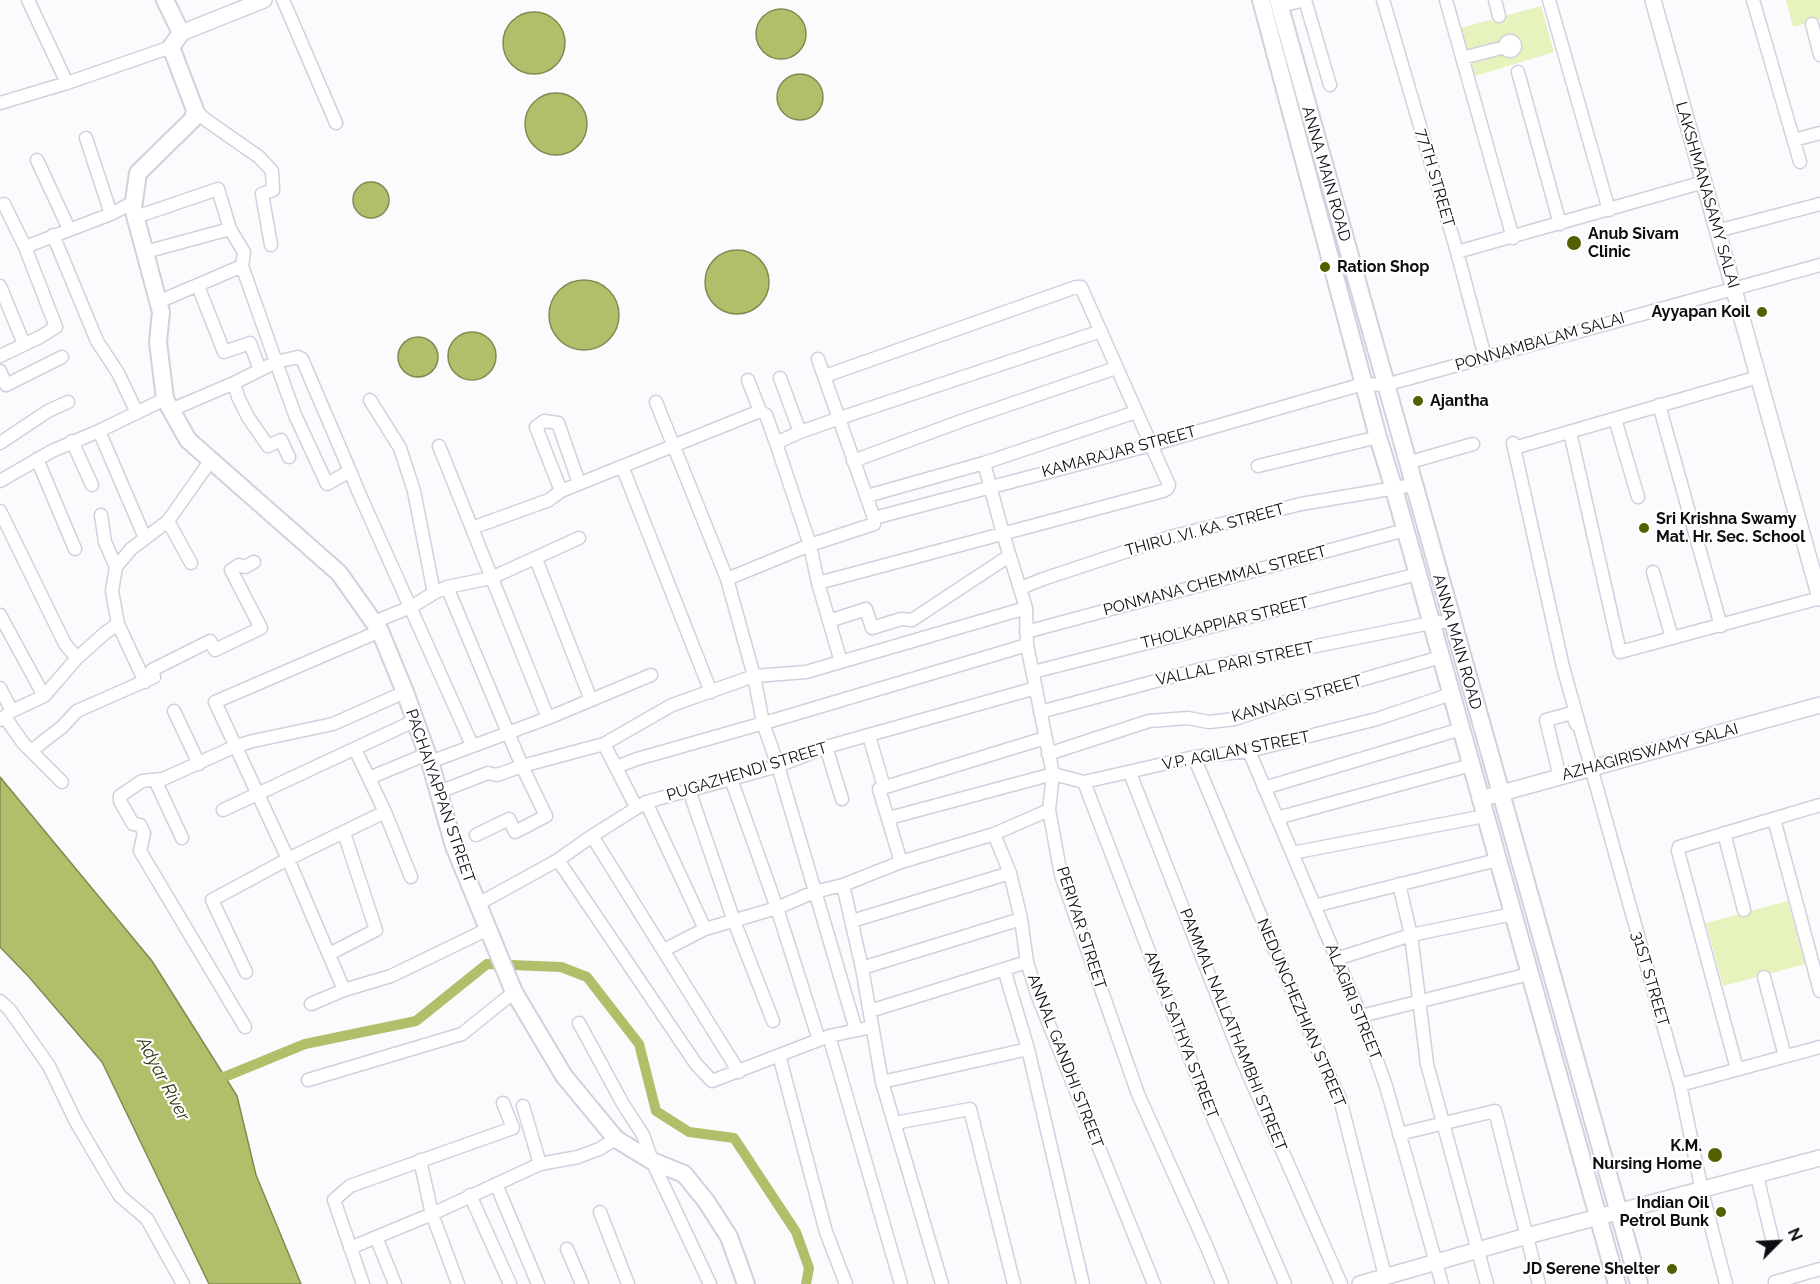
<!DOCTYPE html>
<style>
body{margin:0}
#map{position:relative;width:1820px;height:1284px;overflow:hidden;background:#fbfafd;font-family:Raleway,sans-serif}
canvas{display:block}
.north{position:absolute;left:1748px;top:1212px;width:60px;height:60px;-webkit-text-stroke:4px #fff;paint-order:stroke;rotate:66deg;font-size:16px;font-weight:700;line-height:24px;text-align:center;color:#0e0e12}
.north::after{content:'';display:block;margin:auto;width:21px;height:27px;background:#0e0e12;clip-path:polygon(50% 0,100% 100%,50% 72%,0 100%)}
</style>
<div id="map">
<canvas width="1820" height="1284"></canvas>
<div class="north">N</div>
</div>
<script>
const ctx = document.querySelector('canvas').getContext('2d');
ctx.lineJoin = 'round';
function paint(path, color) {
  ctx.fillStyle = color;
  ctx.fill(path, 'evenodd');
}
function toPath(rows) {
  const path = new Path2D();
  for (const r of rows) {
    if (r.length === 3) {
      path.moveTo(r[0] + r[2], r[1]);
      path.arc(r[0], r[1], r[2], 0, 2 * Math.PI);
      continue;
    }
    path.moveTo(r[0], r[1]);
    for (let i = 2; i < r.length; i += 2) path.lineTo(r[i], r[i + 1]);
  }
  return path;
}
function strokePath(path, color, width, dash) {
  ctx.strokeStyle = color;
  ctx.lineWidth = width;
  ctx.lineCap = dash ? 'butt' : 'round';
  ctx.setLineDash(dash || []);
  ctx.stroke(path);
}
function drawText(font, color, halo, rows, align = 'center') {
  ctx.font = font + ' Raleway,sans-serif';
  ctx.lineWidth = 4.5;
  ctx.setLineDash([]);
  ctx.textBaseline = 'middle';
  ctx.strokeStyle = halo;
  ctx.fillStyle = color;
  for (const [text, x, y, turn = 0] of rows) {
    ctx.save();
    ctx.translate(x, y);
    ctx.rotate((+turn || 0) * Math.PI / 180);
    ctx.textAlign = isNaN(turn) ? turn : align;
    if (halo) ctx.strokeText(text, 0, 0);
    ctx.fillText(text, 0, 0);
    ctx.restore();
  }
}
paint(toPath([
 [1786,0,1820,0,1820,19,1793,27],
 [1541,6,1554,52,1475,76,1461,28],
 [1788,901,1805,964,1723,986,1706,923]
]), '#e7f3bc');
const water = toPath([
 [781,34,25],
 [534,43,31],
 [800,97,23],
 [556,124,31],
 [371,200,18],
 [737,282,32],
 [584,315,35],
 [472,356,24],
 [418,357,20],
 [0,777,152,961,237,1096,256,1175,301,1284,209,1284,102,1062,29,977,0,947,0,777]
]);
paint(water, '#b0c06a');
strokePath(water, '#7f8b50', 1.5);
strokePath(toPath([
 [212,1082,305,1044,416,1021,487,964,561,967,587,977,639,1044,656,1111,689,1132,734,1138,796,1232,809,1268,806,1284]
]), '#b0c06a', 10);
const minor = toPath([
 [28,0,67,83],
 [283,0,336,123],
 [1383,0,1457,252,1485,357],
 [1446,0,1513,238],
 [1495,0,1499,16],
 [1549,0,1609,210],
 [1753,0,1800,162],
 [1280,6,1305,0,1330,85],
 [1812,24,1820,55],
 [1510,46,5],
 [1462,58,1505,47],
 [1518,72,1560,224],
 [0,103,67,83,171,47],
 [195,110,206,120,259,157,272,171,273,190,262,194,271,245],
 [86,138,111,214],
 [1794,140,1820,133],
 [37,160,69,229],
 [136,217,218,189,230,229,244,252,242,266],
 [1717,231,1820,204],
 [53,235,97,341,118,373,137,413],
 [25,247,111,214,134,202],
 [145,252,230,229],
 [1457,252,1704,182],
 [0,286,24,344],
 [198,286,224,352,250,343,260,370],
 [158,302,242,266,276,362,234,383,171,410],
 [0,356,40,337,56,327,25,247,4,204],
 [0,371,6,385,62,357],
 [780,378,800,432],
 [748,380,760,411,766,415,776,443,810,545,818,583,841,662],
 [234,383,238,397,248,417,268,446,281,440,289,457],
 [370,400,400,448,414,491,434,593],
 [656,402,727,579,754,676,763,723,778,766,856,1030],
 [1659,405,1721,626],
 [1615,419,1638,497],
 [99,431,145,538],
 [1570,432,1620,652,1820,598],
 [72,441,92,485],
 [0,443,48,411,68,402],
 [776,443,800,432,840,418,1101,331],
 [1513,443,1563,667,1680,1085,1702,1191,1726,1284],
 [439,446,548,718],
 [1514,448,1758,377],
 [37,459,75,549],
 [853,461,964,420,1116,368],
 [984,463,1003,534,1026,608,1027,645,1053,774,1049,810,1061,875,1138,1094,1206,1245,1222,1284],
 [1407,463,1473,444],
 [622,466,711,692],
 [1258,466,1378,437],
 [350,471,327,484,295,415,276,362,298,357,302,359,350,471,359,493,472,745],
 [0,481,52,451,99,431,165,399],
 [561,491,536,427,544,421,558,423,579,483],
 [867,496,984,463,1136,412],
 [0,511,65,644,77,658],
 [101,515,105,542,116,567],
 [874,518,1151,445,1363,384,1385,385,1820,265],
 [168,521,191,563],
 [472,528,549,500,561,491,760,411],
 [536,559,591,700],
 [1653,572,1672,638],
 [727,579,810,545,874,524,874,518,818,359],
 [818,583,1163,491,1167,489,1169,485,1081,287,1076,287,825,376],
 [447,587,522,766,546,816,515,832,509,819,476,835],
 [1021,588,1043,579,1170,537,1301,504,1413,485],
 [0,615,44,696],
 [829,621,866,609,872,628,901,619,912,620,1009,556],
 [118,624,145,682],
 [1026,632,1405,530],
 [1033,672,1418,574],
 [0,688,12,711],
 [174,711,199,764],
 [1040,712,1201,669,1431,623,1451,621],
 [5,717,23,743,62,782],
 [0,720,12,711,44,696,77,658,105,633,118,624,112,591,116,567,131,549,168,521,211,460],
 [869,736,884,787],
 [604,744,636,807],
 [826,747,842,799],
 [355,749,385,812,411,877],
 [31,751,62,727,77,711,154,677,152,670,210,641,215,650,261,628,231,570,239,565,245,567,254,562],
 [1249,751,1361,1016,1386,1086,1442,1284],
 [1048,754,1149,721,1188,718,1209,722,1235,719,1294,699,1441,657],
 [1194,757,1303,1017,1340,1099,1385,1276],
 [430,762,548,718,651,675],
 [616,767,637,759,778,719,1027,645],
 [1130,773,1243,1062,1341,1284],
 [1560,777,1546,720,1572,713,1576,724],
 [369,778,427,754],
 [731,779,777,908,819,1040],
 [155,780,182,838],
 [1084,782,1211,1113,1285,1284],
 [1264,788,1461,729],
 [689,790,734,921,773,1021],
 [439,792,488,773,497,775,522,766,604,744,672,705,754,676,806,672,1026,608],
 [646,802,705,929],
 [223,810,414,721],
 [889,818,1053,774,1084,782,1194,757,1249,751,1377,719,1451,694],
 [1277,818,1471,765],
 [1774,819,1820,991],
 [1724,833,1744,910],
 [994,834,1010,873,1021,919,1027,962,1038,997,1154,1284],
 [592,836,739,1072],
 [1292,853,1485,816],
 [558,860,696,1064,712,1081,829,1036,872,1027],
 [901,862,879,789,1045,738],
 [1399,884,1411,935,1427,1064,1487,1284],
 [843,885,862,968,882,1082,942,1284],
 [478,904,558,860,592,836,646,802,731,779,778,766,826,747,1036,688],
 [1314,906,1497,860],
 [852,921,1010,873],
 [664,950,705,929,777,908,814,892,843,885,901,862,994,834,1049,810],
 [329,954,376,930,344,833],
 [1336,959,1411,935,1513,914],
 [862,968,1021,919],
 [1004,969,1028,1049,1083,1284],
 [246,972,212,900,288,859,385,812],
 [1764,977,1785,1056],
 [344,990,288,859,215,702,380,631,379,620,411,607,434,593,447,587,491,578,579,538],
 [0,1001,9,1009,49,1066,76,1122,112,1183,120,1196,147,1219,183,1284],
 [311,1004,344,990,391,976,488,929],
 [870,1011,1027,962],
 [1361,1016,1529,974],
 [579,1023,623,1104,643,1135,652,1161,710,1284],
 [245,1027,140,851,144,833,140,825,133,824,120,801,120,796,142,781,163,779,236,746,253,741,333,724,405,692],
 [829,1036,901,1284],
 [779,1055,826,1232,846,1284],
 [1737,1069,1678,851,1679,847,1820,805],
 [308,1080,462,1034,514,992],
 [882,1082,1028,1049],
 [1680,1085,1820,1047],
 [523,1106,540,1164],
 [895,1123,970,1109,1014,1284],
 [1399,1134,1495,1111,1539,1284],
 [420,1160,432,1214,458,1284],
 [1757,1176,1772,1238],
 [496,1184,538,1284],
 [470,1195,510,1284],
 [600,1212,628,1284],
 [376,1237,395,1284],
 [350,1248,432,1214,540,1164,578,1157,599,1149,616,1139],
 [567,1249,582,1284],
 [363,1284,334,1200,350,1186,513,1128,503,1103],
 [1775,1284,1775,1282,1820,1269]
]);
const tertiary = toPath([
 [1653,0,1820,598],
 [181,33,264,0],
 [1480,799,1820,705],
 [1360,1284,1527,1236,1820,1158]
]);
const secondary = toPath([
 [165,0,181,33,171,47,195,110,193,119,138,173,133,208,161,312,158,342,165,399,188,440,339,573,380,631,405,692,430,762,454,846,514,992,564,1076,616,1139,652,1161,684,1174,706,1201,729,1237,746,1284],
 [1261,0,1378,437,1394,489,1617,1284],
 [1278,0,1639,1284]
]);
strokePath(minor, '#d2d0de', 15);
strokePath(tertiary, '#d2d0de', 18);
strokePath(secondary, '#d2d0de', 20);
strokePath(minor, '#fff', 12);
strokePath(tertiary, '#fff', 15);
strokePath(secondary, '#fff', 16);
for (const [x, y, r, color] of [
 [1574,243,8,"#535f00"],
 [1325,267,6,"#535f00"],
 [1762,312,6,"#535f00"],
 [1418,401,6,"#535f00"],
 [1644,528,6,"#535f00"],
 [1715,1155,8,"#535f00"],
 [1721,1212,6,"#535f00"],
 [1672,1269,6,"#535f00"]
]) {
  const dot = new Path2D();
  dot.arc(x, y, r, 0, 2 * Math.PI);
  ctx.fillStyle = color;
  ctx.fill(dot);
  strokePath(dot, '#fff', 2);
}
drawText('16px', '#0e0e12', '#fff', [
 ["ANNA MAIN ROAD",1326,174,74],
 ["77TH STREET",1435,178,74],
 ["LAKSHMANASAMY SALAI",1707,195,74],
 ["PONNAMBALAM SALAI",1540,342,-16],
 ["KAMARAJAR STREET",1119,452,-15],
 ["THIRU. VI. KA. STREET",1205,530,-15],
 ["PONMANA CHEMMAL STREET",1215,581,-15],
 ["THOLKAPPIAR STREET",1225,623,-14],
 ["ANNA MAIN ROAD",1457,642,74],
 ["VALLAL PARI STREET",1235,664,-12],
 ["KANNAGI STREET",1297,699,-16],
 ["V.P. AGILAN STREET",1236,751,-11],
 ["AZHAGIRISWAMY SALAI",1650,752,-15],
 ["PUGAZHENDI STREET",747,772,-17],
 ["PACHAIYAPPAN STREET",440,796,71],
 ["PERIYAR STREET",1081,928,72],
 ["31ST STREET",1650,979,74],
 ["ALAGIRI STREET",1353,1002,68],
 ["NEDUNCHEZHIAN STREET",1301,1013,67],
 ["PAMMAL NALLATHAMBHI STREET",1233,1030,68],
 ["ANNAI SATHYA STREET",1181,1035,69],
 ["ANNAL GANDHI STREET",1065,1061,69]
]);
drawText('bold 16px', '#0e0e12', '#fff', [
 ["Anub Sivam",1588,234],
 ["Clinic",1588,252],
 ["Ration Shop",1337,267],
 ["Ayyapan Koil",1750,312,"right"],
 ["Ajantha",1430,401],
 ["Sri Krishna Swamy",1656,519],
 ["Mat. Hr. Sec. School",1656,537],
 ["K.M.",1702,1146,"right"],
 ["Nursing Home",1702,1164,"right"],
 ["Indian Oil",1709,1203,"right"],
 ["Petrol Bunk",1709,1221,"right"],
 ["JD Serene Shelter",1660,1269,"right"]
], 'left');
drawText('italic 18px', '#303611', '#fff', [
 ["Adyar River",163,1079,62]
]);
</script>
